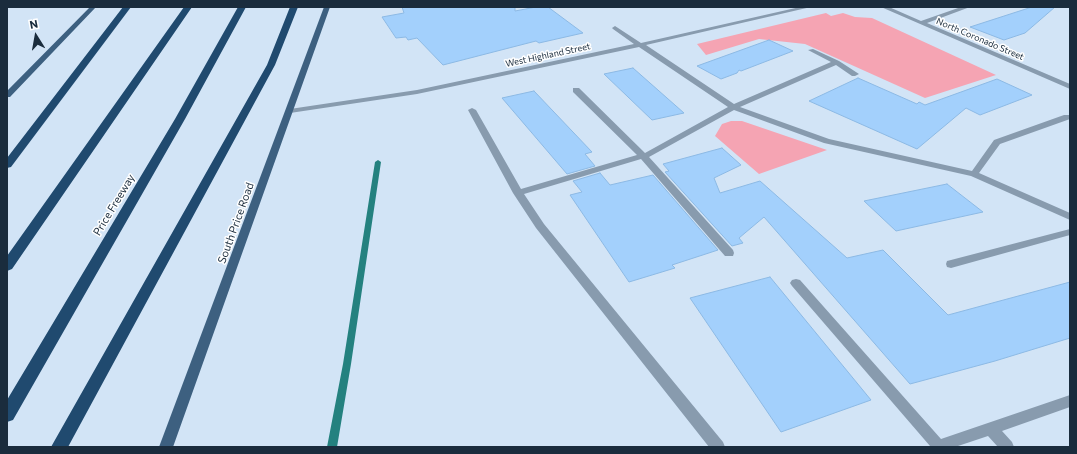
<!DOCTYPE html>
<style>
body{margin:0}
#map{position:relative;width:1077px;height:454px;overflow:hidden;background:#d2e4f6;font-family:Commissioner,sans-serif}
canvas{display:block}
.frame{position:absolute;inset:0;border:8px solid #1a2c3d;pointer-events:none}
.north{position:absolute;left:16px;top:16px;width:40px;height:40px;-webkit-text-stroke:3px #fff;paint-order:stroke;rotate:349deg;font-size:11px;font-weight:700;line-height:16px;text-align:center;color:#1a2c3d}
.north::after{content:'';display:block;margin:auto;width:14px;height:18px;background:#1a2c3d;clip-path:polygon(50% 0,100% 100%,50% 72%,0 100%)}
</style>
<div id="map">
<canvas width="1077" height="454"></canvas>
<div class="frame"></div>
<div class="north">N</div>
</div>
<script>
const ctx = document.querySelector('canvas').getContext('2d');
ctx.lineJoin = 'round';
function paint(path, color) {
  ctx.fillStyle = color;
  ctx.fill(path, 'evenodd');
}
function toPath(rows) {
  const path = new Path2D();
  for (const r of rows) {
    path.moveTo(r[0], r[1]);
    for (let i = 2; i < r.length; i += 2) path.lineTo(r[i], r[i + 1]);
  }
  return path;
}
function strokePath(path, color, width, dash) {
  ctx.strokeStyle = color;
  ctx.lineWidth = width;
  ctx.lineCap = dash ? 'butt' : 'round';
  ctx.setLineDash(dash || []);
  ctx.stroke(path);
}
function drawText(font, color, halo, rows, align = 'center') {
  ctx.font = font + ' Commissioner,sans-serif';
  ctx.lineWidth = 3;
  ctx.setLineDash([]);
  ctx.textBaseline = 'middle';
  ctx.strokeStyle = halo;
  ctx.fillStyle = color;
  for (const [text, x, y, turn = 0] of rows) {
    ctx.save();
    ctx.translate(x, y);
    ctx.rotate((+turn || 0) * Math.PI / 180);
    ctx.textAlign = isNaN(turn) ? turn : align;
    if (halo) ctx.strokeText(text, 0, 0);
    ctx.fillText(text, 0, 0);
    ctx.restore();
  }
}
paint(toPath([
 [826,13,831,16,843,13,855,17,872,18,996,75,925,98,805,44,759,39,706,55,697,44],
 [731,121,742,121,827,150,759,174,715,136,722,124]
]), '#f5a4b3');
paint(toPath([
 [378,160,381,162,351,364,337,447,327,447,343,364,375,162,378,160]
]), '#24817f');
const building = toPath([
 [402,7,515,7,515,11,536,7,548,7,583,33,539,43,536,41,443,65,417,38,408,40,406,37,396,38,382,17,404,13,402,7],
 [1032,7,1055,7,1025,33,1004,40,970,27,1032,7],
 [769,40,793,51,741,71,739,70,737,73,721,79,697,66,769,40],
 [633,68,684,113,652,120,604,74,633,68],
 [858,78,917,104,919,102,925,105,997,79,1032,95,980,115,966,108,917,149,809,101,858,78],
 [534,91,592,152,585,154,595,166,567,174,502,98,534,91],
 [722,148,741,165,714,178,720,193,760,181,847,258,883,250,948,315,1070,282,1070,338,995,361,910,384,764,217,739,238,743,243,732,246,665,172,669,171,663,164,722,148],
 [600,173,610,185,653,175,718,250,672,265,675,268,629,282,570,195,582,192,573,181,600,173],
 [947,184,983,212,896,231,864,201,947,184],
 [770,277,871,400,781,432,690,298,770,277]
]);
paint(building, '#a3d0fc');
strokePath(building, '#8cb9e4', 1);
paint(toPath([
 [800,7,811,7,646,45,734,104,831,62,808,50,813,49,839,61,859,74,855,76,852,76,836,65,740,107,829,139,972,171,994,140,1064,115,1070,115,1070,119,1000,144,979,173,1070,213,1070,220,971,176,824,143,734,110,649,157,733,250,734,253,733,256,725,256,641,159,524,194,544,224,723,442,725,447,709,447,536,228,513,193,468,110,472,108,476,110,521,189,637,155,573,92,573,88,579,88,645,153,728,107,639,47,417,94,290,113,286,111,290,109,417,90,634,44,613,29,612,28,615,26,641,43,800,7],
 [881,7,889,7,921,21,961,7,970,7,927,23,1070,84,1070,89,881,7],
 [1070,229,1070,235,951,268,947,267,946,264,947,261,951,260,1070,229],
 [796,279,800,280,941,439,1070,395,1070,407,1002,431,1012,442,1014,447,998,447,988,436,955,447,929,447,930,446,792,286,790,283,792,280,796,279]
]), '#889bae');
paint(toPath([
 [90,7,96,7,10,97,7,97,7,91,90,7],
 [324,7,330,7,173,447,159,447,324,7]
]), '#3d6080');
paint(toPath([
 [123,7,131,7,11,167,7,168,7,158,123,7],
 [184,7,192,7,12,269,7,271,7,256,184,7],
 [238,7,246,7,185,119,13,420,7,422,7,400,175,119,238,7],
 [290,7,298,7,275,65,68,447,51,447,267,65,290,7]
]), '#204a6f');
drawText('9px', '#1a2c3d', '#fff', [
 ["North Coronado Street",980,39,23],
 ["West Highland Street",548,55,-12]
]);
drawText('11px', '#1a2c3d', '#fff', [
 ["Price Freeway",114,205,-59],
 ["South Price Road",236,223,-70]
]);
</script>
